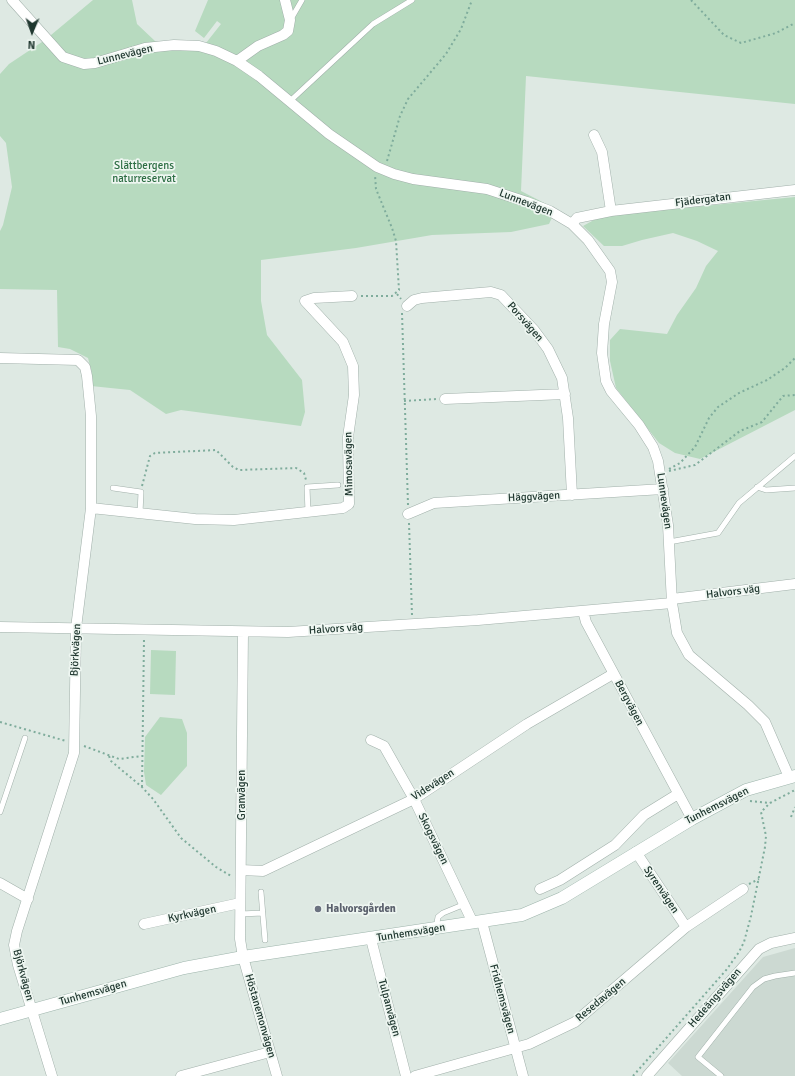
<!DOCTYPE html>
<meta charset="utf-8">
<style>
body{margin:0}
#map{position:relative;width:795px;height:1076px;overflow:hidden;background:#dee9e3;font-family:Signika,sans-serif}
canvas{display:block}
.north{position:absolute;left:12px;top:12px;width:40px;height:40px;-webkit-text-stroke:3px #eef6f1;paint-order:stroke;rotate:182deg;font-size:11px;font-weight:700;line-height:16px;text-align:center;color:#203830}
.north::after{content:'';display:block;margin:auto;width:14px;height:18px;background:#203830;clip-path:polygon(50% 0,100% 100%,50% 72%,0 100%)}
</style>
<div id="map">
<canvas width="795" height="1076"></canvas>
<div class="north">N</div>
</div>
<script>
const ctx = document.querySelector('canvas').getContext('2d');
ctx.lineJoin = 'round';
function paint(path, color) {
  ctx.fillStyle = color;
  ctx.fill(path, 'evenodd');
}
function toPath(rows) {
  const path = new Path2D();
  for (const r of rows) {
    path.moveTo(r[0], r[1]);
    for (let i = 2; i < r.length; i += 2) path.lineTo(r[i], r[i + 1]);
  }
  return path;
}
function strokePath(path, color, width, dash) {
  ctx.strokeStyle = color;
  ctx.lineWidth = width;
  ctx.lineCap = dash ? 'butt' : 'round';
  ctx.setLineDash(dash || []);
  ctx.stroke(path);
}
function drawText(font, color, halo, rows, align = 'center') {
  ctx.font = font + ' Signika,sans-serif';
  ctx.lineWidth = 3.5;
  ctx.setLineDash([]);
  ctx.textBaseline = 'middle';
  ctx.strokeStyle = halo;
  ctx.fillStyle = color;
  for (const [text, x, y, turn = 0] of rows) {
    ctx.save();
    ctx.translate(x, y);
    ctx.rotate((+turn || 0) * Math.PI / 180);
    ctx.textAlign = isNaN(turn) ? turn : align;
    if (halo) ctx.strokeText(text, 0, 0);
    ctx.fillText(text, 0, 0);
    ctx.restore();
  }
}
paint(toPath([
 [795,948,795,1076,682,1076,668,1063,763,957]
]), '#ccd9d2');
paint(toPath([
 [93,0,132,0,137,24,155,41,206,43,221,24,217,21,204,38,195,31,208,0,795,0,795,104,526,76,521,191,556,209,549,224,511,232,432,235,356,248,261,260,261,301,267,335,302,380,305,412,301,426,181,410,166,414,130,390,91,386,92,373,88,358,70,349,58,347,57,290,0,289,0,231,3,225,12,187,6,143,0,136,0,74,9,64,45,40],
 [795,197,795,410,700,459,675,453,659,443,616,388,610,361,610,340,620,329,667,334,677,315,696,288,706,266,718,251,697,241,673,233,642,240,622,246,604,246,583,226,601,216],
 [151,650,176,651,175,695,150,694],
 [160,717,182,719,187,733,187,766,161,795,146,785,144,772,145,737]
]), '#b7dabf');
const lane = toPath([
 [291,19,302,0],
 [289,102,373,24,412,0],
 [757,487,766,490,795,488],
 [113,488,141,492,140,513],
 [308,512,307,487,338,485],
 [669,542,718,533,739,503,795,456],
 [0,812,25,738],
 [261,892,265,940],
 [240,914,263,913],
 [436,928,438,917,443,913,465,904],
 [721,1076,698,1057,753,987,764,979,775,976,795,973]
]);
const street = toPath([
 [12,0,63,57,84,64,95,63,145,48,174,45,199,46,216,51,237,61,259,76,329,134,377,167,394,174,413,179,487,189,527,202,550,211,572,224,588,240,610,271,612,282,604,324,602,353,606,381,611,391,639,425,653,447,658,461,668,525,672,603,677,633,689,655,748,705,765,722,789,777],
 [237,61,258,46,283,35,288,31,290,20,285,0],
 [594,135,602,152,611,211],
 [572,224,577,218,611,211,795,190],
 [407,306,414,300,422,298,491,292,501,295,534,330,548,349,562,378,568,418,572,495],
 [0,358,78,360,85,367,87,376,91,416,91,508,76,628,74,753,17,931,14,945,18,965,52,1076],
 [445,399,565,394],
 [91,508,195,519,234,520,343,508,349,504,348,437,354,395,353,366,343,342,305,301,314,298,352,296],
 [408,514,434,503,663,489],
 [672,599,795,584],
 [583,611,586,622,692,819],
 [0,627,288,632,478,620,672,603],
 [243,632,240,939,243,957,277,1076],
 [371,740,384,746,414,799,473,923],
 [636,852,686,927],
 [241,870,263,871,414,799,527,724,613,674],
 [0,883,28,899],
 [540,889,560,880,615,845,644,815,678,794],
 [482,922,523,1076],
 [144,924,240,903],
 [371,939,406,1076],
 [181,1076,270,1052],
 [415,1076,529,1044,575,1022,686,927,743,889],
 [647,1076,759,949,771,943,795,938]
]);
const secondary = toPath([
 [0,1019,184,968,243,957,522,915,562,898,692,819,746,790,795,776]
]);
strokePath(lane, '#a1b0aa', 6);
strokePath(street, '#a1b0aa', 11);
strokePath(secondary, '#9db4ab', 13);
strokePath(toPath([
 [691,0,724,35,741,43,776,33,795,23],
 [387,161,400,116,408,99,446,54,461,29,472,0],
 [397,294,401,299],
 [361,296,392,296,399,290,396,241,392,228,376,189,375,175],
 [402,313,408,505],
 [404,401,436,399],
 [669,469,680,463,695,447,709,418,718,407,739,393,767,380,785,368,795,358],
 [669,471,695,465,740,431,762,422,783,396,795,395],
 [142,486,150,456,155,453,216,450,233,467,239,470,296,468,304,473,306,480],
 [409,523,412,615],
 [0,722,66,741],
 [84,746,119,759,142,756],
 [109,756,111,761,142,787,153,799,181,838,216,867,231,876],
 [142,787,144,639],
 [750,801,770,803],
 [791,817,795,807],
 [749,884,759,879],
 [633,1076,727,969,739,952,744,942,751,916,765,847,766,836,761,812,770,803,795,790]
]), '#7fac9c', 2, [2, 3]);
strokePath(lane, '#fff', 5);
strokePath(street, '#fff', 10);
strokePath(secondary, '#fff', 12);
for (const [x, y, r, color] of [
 [318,909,4,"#6b7280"]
]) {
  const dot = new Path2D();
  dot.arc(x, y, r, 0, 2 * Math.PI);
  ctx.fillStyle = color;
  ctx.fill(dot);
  strokePath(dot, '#eef6f1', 1.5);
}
drawText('11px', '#203830', '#eef6f1', [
 ["Lunnevägen",125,55,-14],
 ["Fjädergatan",703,200,-7],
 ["Lunnevägen",526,203,21],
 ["Porsvägen",525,322,49],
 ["Mimosavägen",349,464,-91],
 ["Häggvägen",534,497,-3],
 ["Lunnevägen",664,501,82],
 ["Halvors väg",733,592,-7],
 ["Halvors väg",336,629,-4],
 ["Björkvägen",76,650,-87],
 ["Bergvägen",629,703,62],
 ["Videvägen",433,785,-33],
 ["Granvägen",242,795,-90],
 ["Tunhemsvägen",717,806,-27],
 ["Skogsvägen",433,839,64],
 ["Syrenvägen",661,890,56],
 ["Kyrkvägen",192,914,-12],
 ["Tunhemsvägen",411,933,-9],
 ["Björkvägen",23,975,75],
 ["Tunhemsvägen",93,993,-16],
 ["Hedeängsvägen",715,998,-49],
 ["Fridhemsvägen",502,999,75],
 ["Resedavägen",601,1000,-40],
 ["Tulpanvägen",389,1008,75],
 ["Höstanemonvägen",260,1016,74]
]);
drawText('11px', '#2c6d43', '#eef6f1', [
 ["Slättbergens",144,166],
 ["naturreservat",144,179]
]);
drawText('bold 11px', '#5b616d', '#eef6f1', [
 ["Halvorsgården",326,909]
], 'left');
</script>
